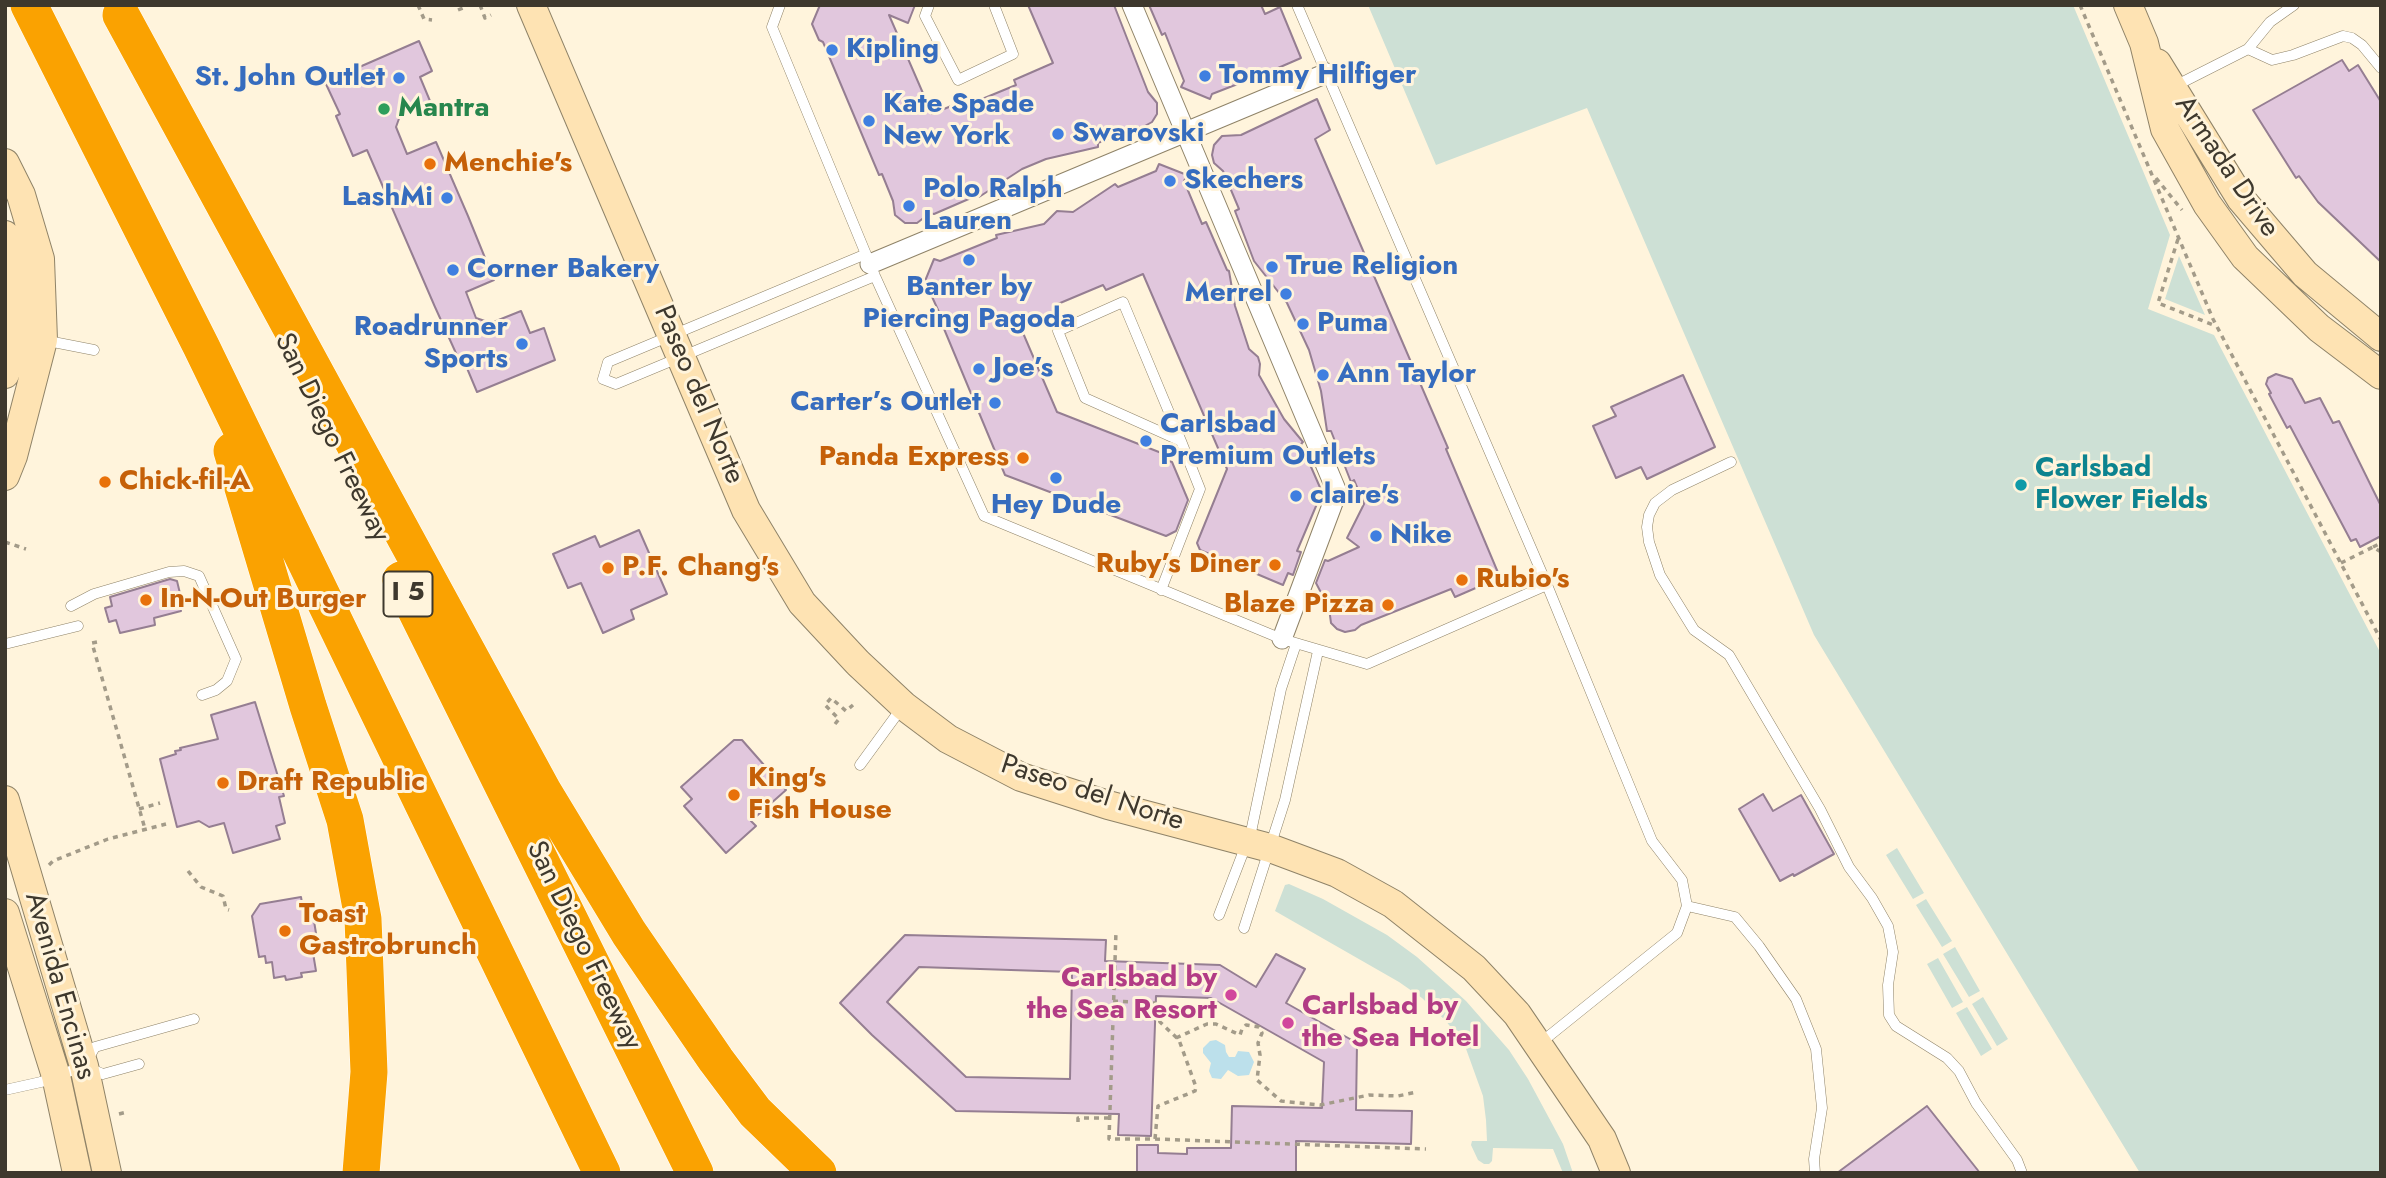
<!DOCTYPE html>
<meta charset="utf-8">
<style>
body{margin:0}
#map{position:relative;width:2386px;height:1178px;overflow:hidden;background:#fff4dc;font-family:Jost,sans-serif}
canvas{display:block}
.frame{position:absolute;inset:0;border:7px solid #3e382d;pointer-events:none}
</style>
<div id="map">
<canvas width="2386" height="1178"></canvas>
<div class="frame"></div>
</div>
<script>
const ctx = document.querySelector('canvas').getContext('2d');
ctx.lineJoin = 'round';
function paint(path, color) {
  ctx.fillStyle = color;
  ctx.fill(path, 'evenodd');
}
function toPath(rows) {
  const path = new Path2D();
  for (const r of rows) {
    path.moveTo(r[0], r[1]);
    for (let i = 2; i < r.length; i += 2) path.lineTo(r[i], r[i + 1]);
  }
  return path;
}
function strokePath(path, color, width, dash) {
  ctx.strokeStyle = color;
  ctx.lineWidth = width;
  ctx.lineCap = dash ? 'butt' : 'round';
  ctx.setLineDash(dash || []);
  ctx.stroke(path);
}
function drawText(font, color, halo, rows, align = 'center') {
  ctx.font = font + ' Jost,sans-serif';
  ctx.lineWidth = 6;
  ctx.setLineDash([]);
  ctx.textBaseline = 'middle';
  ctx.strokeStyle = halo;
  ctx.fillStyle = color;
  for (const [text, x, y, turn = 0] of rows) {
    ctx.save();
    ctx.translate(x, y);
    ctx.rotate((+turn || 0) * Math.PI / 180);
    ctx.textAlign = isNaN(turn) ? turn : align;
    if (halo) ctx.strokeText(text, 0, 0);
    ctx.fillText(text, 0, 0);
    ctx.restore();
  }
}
paint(toPath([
 [1368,5,2073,5,2170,235,2148,309,2214,335,2381,654,2381,1173,2140,1173,1814,635,1587,108,1436,165],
 [2179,256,2205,315,2165,299],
 [1897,848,1924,893,1913,899,1886,855],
 [1289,884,1323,899,1387,935,1417,957,1466,1001,1509,1050,1528,1079,1563,1144,1573,1173,1563,1173,1553,1149,1493,1148,1492,1161,1489,1164,1484,1164,1478,1160,1471,1145,1472,1141,1487,1141,1486,1120,1483,1096,1465,1046,1446,1021,1422,998,1399,982,1275,911,1285,885],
 [1926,899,1952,941,1942,947,1916,905],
 [1955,947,1980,991,1969,997,1943,954],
 [1938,958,1963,1002,1952,1008,1927,964],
 [1983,997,2008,1039,1997,1046,1972,1004],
 [1967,1007,1992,1049,1981,1056,1956,1013]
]), '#cde0d5');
paint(toPath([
 [1216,1040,1225,1045,1226,1052,1229,1057,1235,1057,1238,1051,1249,1052,1254,1062,1249,1075,1238,1076,1228,1070,1221,1079,1212,1078,1209,1071,1211,1063,1203,1053,1203,1048,1210,1041]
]), '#bce0eb');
const building = toPath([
 [820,5,915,5,908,23,889,15,932,114,968,99,970,104,1016,85,1014,80,1053,63,1028,5,1114,5,1148,92,1157,103,1157,114,1152,122,1143,127,1133,127,1098,143,1098,147,1046,159,1022,169,979,197,978,195,934,214,930,213,917,223,905,223,895,215,893,201,882,174,879,175,823,42,819,40,812,24,820,5],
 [1149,5,1261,5,1265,14,1280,7,1301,58,1248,81,1248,80,1212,94,1210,99,1181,87,1184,81,1165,33,1162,35,1149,5],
 [419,41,432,71,420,77,430,101,401,113,396,127,407,154,436,142,468,216,494,280,466,292,476,318,491,323,521,311,530,333,544,328,555,360,477,392,464,361,460,362,435,307,367,150,353,156,336,116,340,114,325,82,419,41],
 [2342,60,2349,71,2358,65,2381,102,2381,262,2318,202,2299,176,2296,178,2253,110,2342,60],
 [1317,99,1330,130,1315,139,1448,448,1446,449,1499,575,1477,583,1478,587,1455,597,1451,589,1361,625,1355,630,1345,632,1337,629,1331,623,1329,608,1316,583,1325,560,1328,561,1359,547,1347,538,1364,504,1354,480,1351,482,1331,431,1327,431,1321,391,1309,350,1287,303,1254,261,1235,211,1239,209,1223,171,1214,163,1212,155,1214,145,1222,136,1241,135,1317,99],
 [1159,164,1187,175,1184,181,1202,224,1206,222,1227,270,1229,271,1235,306,1249,349,1258,357,1260,364,1259,375,1284,419,1303,442,1301,444,1322,492,1297,551,1301,552,1293,575,1288,573,1283,585,1200,550,1197,543,1227,469,1143,274,1106,290,1103,285,1053,306,1055,311,1020,326,1057,412,1164,454,1162,459,1172,462,1188,500,1176,531,1166,536,1005,475,942,324,944,323,928,288,923,286,934,259,940,261,997,238,996,235,1044,224,1057,211,1073,212,1115,184,1118,187,1156,171,1159,164],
 [2276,374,2292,379,2305,403,2320,398,2333,423,2339,421,2381,506,2381,536,2360,547,2356,539,2351,541,2290,426,2287,428,2269,394,2271,393,2266,384,2268,378,2276,374],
 [1683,375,1715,447,1647,479,1641,467,1616,478,1593,426,1616,416,1611,407,1683,375],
 [639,530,667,594,631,610,634,619,603,633,581,583,568,588,553,554,595,536,600,547,639,530],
 [170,579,177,581,183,606,180,607,181,611,154,618,155,625,120,633,116,620,109,622,105,608,112,606,110,597,170,579],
 [255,702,284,796,279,797,285,823,276,826,280,839,233,853,224,823,209,827,199,821,177,827,160,759,176,754,175,751,181,750,180,748,218,739,211,715,255,702],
 [734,740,742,740,786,790,751,821,756,826,726,853,684,806,692,799,681,787,734,740],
 [1763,794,1773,811,1801,795,1834,854,1794,876,1793,874,1780,881,1739,809,1763,794],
 [301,897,302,903,311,902,318,946,312,947,316,971,301,973,302,977,286,980,285,976,274,978,272,962,266,963,265,956,259,957,252,916,260,904,301,897],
 [905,935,1106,940,1105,961,1220,965,1256,987,1276,954,1305,969,1286,1003,1357,1043,1356,1110,1412,1111,1411,1144,1296,1141,1296,1173,1137,1173,1137,1145,1158,1145,1158,1153,1187,1154,1187,1148,1231,1148,1232,1106,1322,1108,1324,1062,1211,998,1156,996,1151,1136,1118,1135,1119,1114,956,1111,872,1035,840,1003,905,935],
 [919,967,1072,972,1070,1079,966,1077,887,1002,919,967],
 [1927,1106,1980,1173,1837,1173,1927,1106]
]);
paint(building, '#e1c7dd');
strokePath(building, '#957e92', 2);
const lane = toPath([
 [780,5,772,27,875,276,984,516,1282,639,1367,664,1547,585],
 [929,5,925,16,958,80,1013,54,994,5],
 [1297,5,1547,585,1652,841,1682,880,1687,906,1677,933,1539,1044],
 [2248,49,2272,60,2293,55,2343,36,2352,38,2362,45,2381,68],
 [2173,87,2248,49,2270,22,2294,5],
 [866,254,608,362,603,379,616,384,875,276],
 [43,340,94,350],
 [1731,462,1672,490,1655,503,1649,515,1647,527,1649,542,1660,575,1694,630,1729,655,1820,809,1849,867,1872,898,1888,926,1893,952,1888,985,1889,1015,1896,1026,1947,1058,1959,1071,1976,1103,2017,1160,2022,1173],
 [1161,590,1200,489,1181,441,1123,302,1058,331,1085,398,1181,441],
 [71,606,94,594,169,572,184,571,199,576,236,659,227,681,216,690,202,695],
 [5,644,78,626],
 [860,765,903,706],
 [1687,906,1735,917,1759,946,1796,999,1816,1049,1822,1108,1814,1159,1815,1173],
 [1219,915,1251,832,1281,689,1296,644],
 [1244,928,1285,800,1318,651],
 [88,1068,103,1074,139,1064],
 [5,1090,41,1082,84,1066,95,1047,194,1019]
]);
const street = toPath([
 [1132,5,1337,492,1282,639],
 [870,264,1327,73]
]);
const secondary = toPath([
 [531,5,746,510,802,603,858,663,904,706,948,739,1021,777,1108,805,1270,848,1337,873,1393,904,1474,968,1517,1014,1602,1139,1616,1173],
 [2128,5,2144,43,2165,129,2207,204,2245,257,2319,328,2381,375],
 [2157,63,2241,199,2305,274,2381,337],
 [5,163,21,195,40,259,43,340,13,456,5,476],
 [5,235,14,259,16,345,5,374],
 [5,800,84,1066,107,1173],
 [5,913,56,1076,77,1173]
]);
const highway = toPath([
 [29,5,201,346,602,1173],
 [121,15,543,791,629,933,716,1060,755,1112,818,1173],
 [232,451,308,706,345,820,363,919,369,1072,361,1173],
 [401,580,695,1173]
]);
strokePath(lane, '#8f8368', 11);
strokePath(street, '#8f8368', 21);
strokePath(secondary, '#8f8368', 30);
strokePath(highway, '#fff', 38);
strokePath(toPath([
 [418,5,424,19,432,20],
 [480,5,485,18,491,15],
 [2080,5,2213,319,2381,640],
 [458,10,465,7,464,5],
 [2156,178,2182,210],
 [2178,239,2158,303,2216,326],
 [5,542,26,549],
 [2373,547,2381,543],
 [2341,563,2373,547,2381,552],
 [97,642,92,643,145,829],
 [835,724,839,719,825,705,831,698,846,711,853,705],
 [139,809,160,803],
 [49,865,53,861,108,839,166,824],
 [188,871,201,887,223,896,226,909,229,910],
 [1113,1001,1155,1003,1160,1022,1179,1040,1196,1087,1195,1091,1158,1106,1155,1139,1109,1139,1116,931],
 [1176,1038,1207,1024,1216,1024,1240,1035,1242,1029,1246,1025,1259,1027,1262,1033,1258,1043,1260,1055,1257,1080,1281,1101,1320,1105,1369,1095,1398,1096,1417,1092],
 [119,1114,127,1112],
 [1078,1122,1078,1118,1110,1118],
 [1155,1139,1426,1149]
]), '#a39b89', 3.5, [5, 5]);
strokePath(lane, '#fff', 10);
strokePath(street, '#fff', 19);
strokePath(secondary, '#fee3b3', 28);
strokePath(highway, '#faa201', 37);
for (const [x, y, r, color] of [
 [832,50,7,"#3f7fe0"],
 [1205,76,7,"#3f7fe0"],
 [399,78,7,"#3f7fe0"],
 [384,109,7,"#2e9e5b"],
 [869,121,7,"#3f7fe0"],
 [1058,134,7,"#3f7fe0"],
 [430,164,7,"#e8710a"],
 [1170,181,7,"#3f7fe0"],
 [447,198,7,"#3f7fe0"],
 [909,206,7,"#3f7fe0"],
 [969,260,7,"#3f7fe0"],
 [1272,267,7,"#3f7fe0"],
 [453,270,7,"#3f7fe0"],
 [1286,294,7,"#3f7fe0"],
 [1303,324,7,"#3f7fe0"],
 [522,344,7,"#3f7fe0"],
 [979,369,7,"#3f7fe0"],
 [1323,375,7,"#3f7fe0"],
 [995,403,7,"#3f7fe0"],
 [1146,441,7,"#3f7fe0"],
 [1023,458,7,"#e8710a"],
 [1056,478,7,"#3f7fe0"],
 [105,482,7,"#e8710a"],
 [2021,485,7,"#0f9aa8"],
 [1296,496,7,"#3f7fe0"],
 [1376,536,7,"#3f7fe0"],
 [1275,565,7,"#e8710a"],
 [608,568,7,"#e8710a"],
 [1462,580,7,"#e8710a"],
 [146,600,7,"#e8710a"],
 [1388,605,7,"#e8710a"],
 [223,783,7,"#e8710a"],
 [734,795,7,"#e8710a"],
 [285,931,7,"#e8710a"],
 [1231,995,7,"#d1479c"],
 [1288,1023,7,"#d1479c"]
]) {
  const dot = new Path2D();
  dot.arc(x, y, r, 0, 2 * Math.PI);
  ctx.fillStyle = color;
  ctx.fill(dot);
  strokePath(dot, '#fff4dc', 2.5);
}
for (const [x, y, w] of [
 [408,594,49]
]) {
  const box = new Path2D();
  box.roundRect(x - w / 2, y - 22.5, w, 45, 5);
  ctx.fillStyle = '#fff4dc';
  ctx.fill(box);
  strokePath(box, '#3e382d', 2);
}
drawText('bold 26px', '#3e382d', null, [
 ["I 5",408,594]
]);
drawText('bold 28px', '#366cbe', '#fff4dc', [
 ["Kipling",846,50],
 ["Tommy Hilfiger",1219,76],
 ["St. John Outlet",385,78,"right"],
 ["Kate Spade",883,105],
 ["New York",883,137],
 ["Swarovski",1072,134],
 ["Skechers",1184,181],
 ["Polo Ralph",923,190],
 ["Lauren",923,222],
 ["LashMi",433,198,"right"],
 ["True Religion",1286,267],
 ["Corner Bakery",467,270],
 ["Banter by",969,288,"center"],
 ["Piercing Pagoda",969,320,"center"],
 ["Merrel",1272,294,"right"],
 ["Puma",1317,324],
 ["Roadrunner",508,328,"right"],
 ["Sports",508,360,"right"],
 ["Joe’s",993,369],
 ["Ann Taylor",1337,375],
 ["Carter’s Outlet",981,403,"right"],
 ["Carlsbad",1160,425],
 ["Premium Outlets",1160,457],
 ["claire's",1310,496],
 ["Hey Dude",1056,506,"center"],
 ["Nike",1390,536]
], 'left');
drawText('bold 28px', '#27864d', '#fff4dc', [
 ["Mantra",398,109]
], 'left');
drawText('bold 28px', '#c56008', '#fff4dc', [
 ["Menchie's",444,164],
 ["Panda Express",1009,458,"right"],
 ["Chick-fil-A",119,482],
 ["Ruby’s Diner",1261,565,"right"],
 ["P.F. Chang's",622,568],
 ["Rubio's",1476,580],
 ["In-N-Out Burger",160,600],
 ["Blaze Pizza",1374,605,"right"],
 ["King's",748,779],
 ["Fish House",748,811],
 ["Draft Republic",237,783],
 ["Toast",299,915],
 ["Gastrobrunch",299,947]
], 'left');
drawText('28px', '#3e382d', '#fff4dc', [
 ["Armada Drive",2226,167,56],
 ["Paseo del Norte",698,395,67],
 ["San Diego Freeway",331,438,64],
 ["Paseo del Norte",1092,794,18],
 ["San Diego Freeway",583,946,64],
 ["Avenida Encinas",59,986,74]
]);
drawText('bold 28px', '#0d838f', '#fff4dc', [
 ["Carlsbad",2035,469],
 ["Flower Fields",2035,501]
], 'left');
drawText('bold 28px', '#b23c85', '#fff4dc', [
 ["Carlsbad by",1217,979],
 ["the Sea Resort",1217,1011],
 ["Carlsbad by",1302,1007,"left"],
 ["the Sea Hotel",1302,1039,"left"]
], 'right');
</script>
